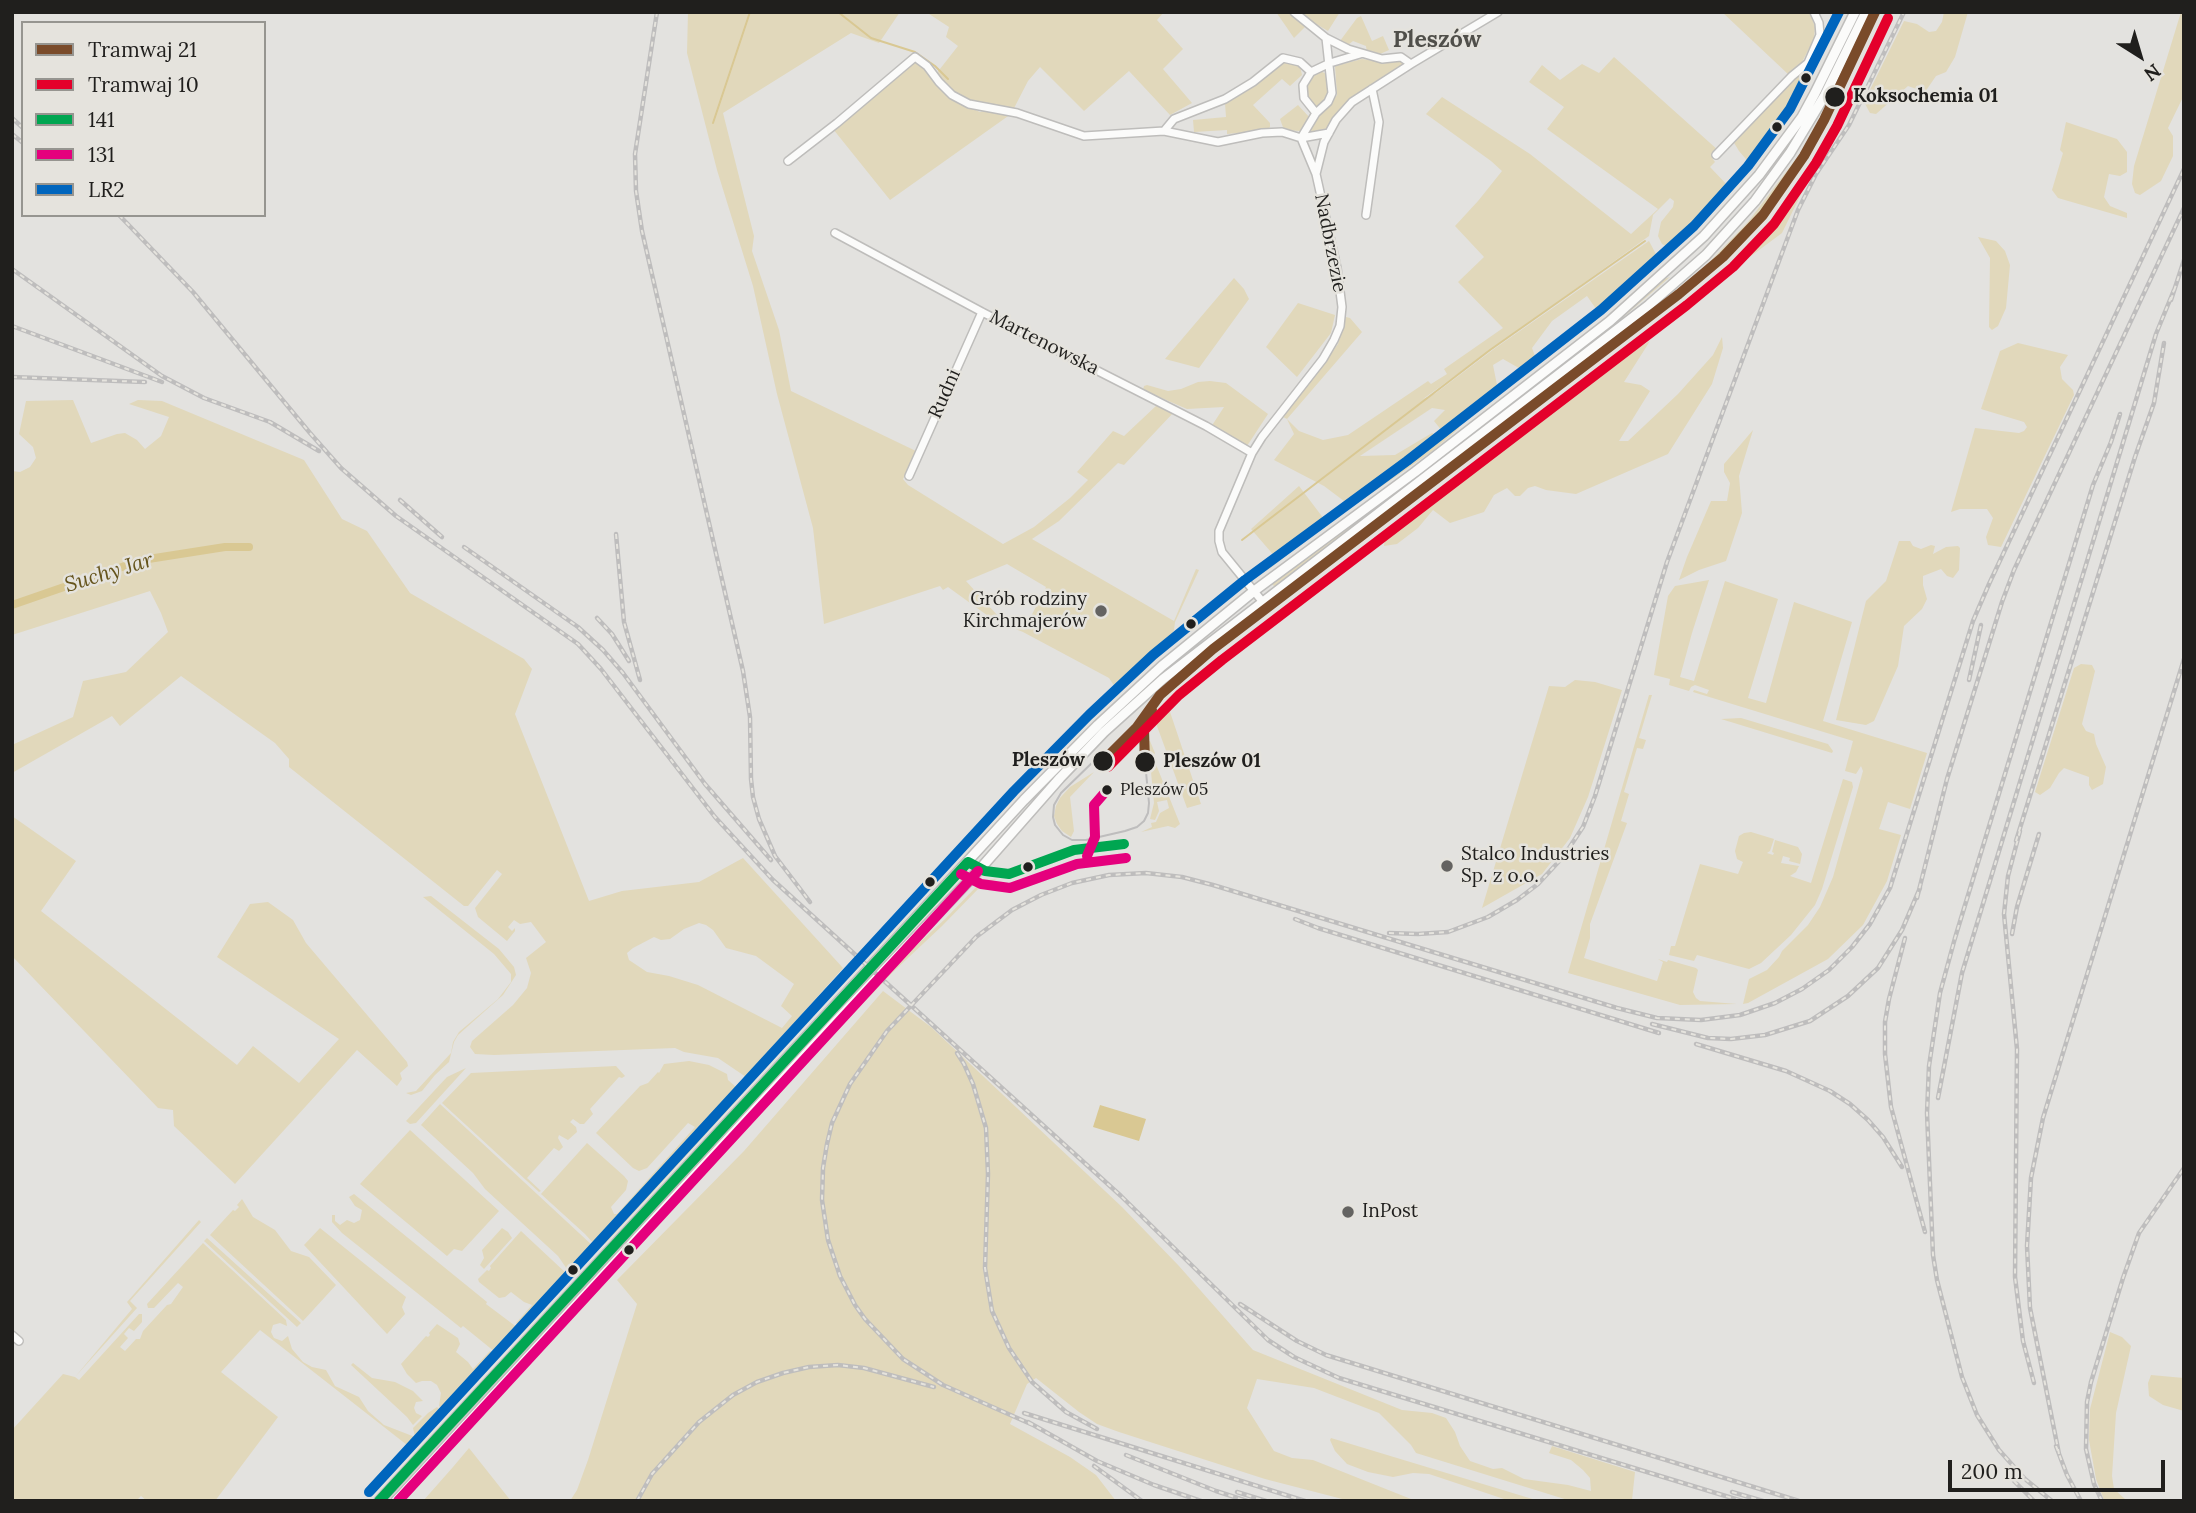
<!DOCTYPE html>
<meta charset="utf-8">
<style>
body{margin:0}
#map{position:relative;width:2196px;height:1513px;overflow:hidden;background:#e3e2df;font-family:Lora,serif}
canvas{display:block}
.frame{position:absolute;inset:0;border:14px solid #201f1d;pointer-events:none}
.legend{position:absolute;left:21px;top:21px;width:245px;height:196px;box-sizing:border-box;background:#e5e3dd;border:2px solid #969590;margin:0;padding:9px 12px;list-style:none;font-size:21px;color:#201f1d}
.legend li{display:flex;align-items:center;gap:14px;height:35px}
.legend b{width:35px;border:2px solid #969590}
.north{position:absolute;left:2105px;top:21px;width:70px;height:70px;-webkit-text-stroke:5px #e5e3dd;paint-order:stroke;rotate:143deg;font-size:19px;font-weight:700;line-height:28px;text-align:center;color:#201f1d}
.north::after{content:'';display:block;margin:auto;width:24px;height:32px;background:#201f1d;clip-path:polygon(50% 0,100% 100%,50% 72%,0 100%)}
.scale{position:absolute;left:1948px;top:1460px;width:217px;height:32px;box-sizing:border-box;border:4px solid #201f1d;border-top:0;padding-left:9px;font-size:21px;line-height:24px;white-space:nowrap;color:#201f1d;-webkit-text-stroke:5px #e5e3dd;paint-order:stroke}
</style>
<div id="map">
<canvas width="2196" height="1513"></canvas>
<div class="frame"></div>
<ul class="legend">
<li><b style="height:9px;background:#7a4b2a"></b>Tramwaj 21</li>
<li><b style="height:9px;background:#e4002b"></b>Tramwaj 10</li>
<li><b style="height:9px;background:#00a651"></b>141</li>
<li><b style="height:9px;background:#e5007d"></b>131</li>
<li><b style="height:9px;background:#0065bd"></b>LR2</li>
</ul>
<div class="north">N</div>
<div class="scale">200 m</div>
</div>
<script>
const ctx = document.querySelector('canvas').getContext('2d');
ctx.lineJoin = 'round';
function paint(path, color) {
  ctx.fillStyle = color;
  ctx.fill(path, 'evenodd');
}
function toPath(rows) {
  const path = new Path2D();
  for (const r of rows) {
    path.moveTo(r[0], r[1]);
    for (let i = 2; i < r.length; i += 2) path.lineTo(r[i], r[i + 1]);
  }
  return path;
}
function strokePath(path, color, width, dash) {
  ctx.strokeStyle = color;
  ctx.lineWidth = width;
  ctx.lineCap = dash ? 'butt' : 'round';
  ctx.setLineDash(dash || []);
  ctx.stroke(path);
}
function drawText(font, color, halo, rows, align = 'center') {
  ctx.font = font + ' Lora,serif';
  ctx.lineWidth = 5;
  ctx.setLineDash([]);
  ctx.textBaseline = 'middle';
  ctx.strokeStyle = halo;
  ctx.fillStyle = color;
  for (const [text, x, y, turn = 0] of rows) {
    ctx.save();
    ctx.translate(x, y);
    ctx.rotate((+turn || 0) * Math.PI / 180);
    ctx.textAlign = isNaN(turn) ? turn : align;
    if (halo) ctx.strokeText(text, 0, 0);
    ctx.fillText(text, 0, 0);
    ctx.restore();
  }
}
paint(toPath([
 [688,12,900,12,879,43,851,33,723,113,754,236,752,251,779,330,791,391,918,452,903,479,908,485,1003,544,1034,527,1070,498,1088,480,1077,472,1113,431,1124,436,1157,405,1174,412,1124,465,1118,463,1059,521,1032,539,1174,621,1196,569,1199,570,1175,622,1174,630,1164,647,1158,647,1156,650,1161,654,1136,678,1119,687,1115,687,1109,678,1023,632,995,621,948,587,943,590,940,586,824,624,813,528,777,394,753,286,717,170,687,53],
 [1007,564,1046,587,1024,630,999,617,966,581],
 [926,12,1164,12,1157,20,1183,49,1163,69,1192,103,1170,115,1129,71,1084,111,1040,67,1028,81,1011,114,890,200,833,129,914,59,925,68,939,87,954,101,980,112,988,110,953,94,936,74,958,46,946,37,949,27],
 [1276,12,1340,12,1328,31,1311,21,1294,38],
 [1722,12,1810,12,1815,27,1814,39,1802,62,1789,75],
 [1944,12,1968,12,1955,57,1946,72,1936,76,1925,92,1908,86,1876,114,1870,113,1864,102,1904,21,1917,24,1929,32,1936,31,1942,22],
 [2181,12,2184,12,2184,95,2168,128,2173,136,2173,156,2161,181,2140,195,2135,193,2132,184,2134,166],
 [1361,16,1372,41,1383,36,1389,50,1380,54,1371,51,1367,53,1366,46,1353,41,1348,45,1340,41,1357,18],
 [1818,51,1820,56,1795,104,1779,130,1751,165,1739,151,1733,141,1792,79,1809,68],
 [1614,57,1719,151,1712,158,1715,162,1710,167,1731,189,1685,235,1679,245,1672,249,1662,244,1658,236,1661,222,1673,207,1674,201,1670,198,1653,215,1649,236,1423,399,1436,393,1494,349,1649,241,1658,258,1657,263,1599,313,1587,296,1552,321,1532,348,1535,356,1534,361,1524,371,1503,359,1493,365,1498,390,1463,418,1442,431,1434,421,1445,410,1432,408,1360,456,1395,455,1432,433,1438,436,1348,504,1324,486,1274,460,1294,434,1287,419,1283,417,1338,344,1346,317,1350,318,1362,332,1287,419,1299,431,1323,440,1348,435,1428,381,1431,384,1447,374,1444,369,1503,328,1458,282,1484,257,1455,226,1478,201,1502,171,1491,161,1426,114,1442,97,1530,154,1631,234,1658,209,1547,129,1564,107,1529,82,1542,65,1560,80,1582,64,1599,73],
 [1362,59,1382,62,1402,60,1405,64,1353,98,1338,112,1328,128,1311,132,1309,129,1316,118,1337,95,1335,66],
 [1290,60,1300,66,1302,75,1290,86,1282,79,1253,105,1270,123,1270,127,1267,130,1227,134,1227,130,1194,132,1193,120,1226,117,1225,103,1234,98,1234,96,1282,61],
 [1321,71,1326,74,1328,79,1328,96,1322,105,1317,107,1308,100,1307,88,1313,76],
 [1859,76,1782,233,1708,288,1708,286,1763,231,1793,193,1815,159],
 [1298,105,1310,118,1300,131,1284,130,1280,119],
 [2066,122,2117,139,2127,152,2127,172,2120,176,2109,174,2104,197,2110,206,2127,213,2127,218,2058,198,2052,190,2063,153,2060,150],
 [1796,159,1799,161,1763,211,1735,243,1699,277,1701,271,1748,222],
 [1978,237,1996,241,2005,251,2010,265,2006,308,1998,326,1992,330,1989,327,1990,258],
 [1670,277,1592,344,1412,483,1275,587,1271,583,1422,471,1585,346,1664,279],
 [1234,278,1244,289,1249,299,1199,368,1165,359],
 [1694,296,1699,296,1619,359,1650,341,1624,382,1641,385,1650,391,1619,441,1628,441,1678,394,1713,355,1722,337,1723,348,1712,384,1668,454,1576,494,1546,490,1535,486,1528,488,1520,496,1515,496,1507,488,1494,495,1484,512,1450,523,1433,510,1418,528,1397,544,1384,546,1385,538,1167,703,1201,804,1187,808,1157,726,1156,723,1159,717,1157,710,1159,708,1161,708,1167,703,1186,687,1242,640,1290,606,1310,589],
 [1298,303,1335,315,1331,333,1297,377,1266,347],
 [1635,325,1282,594,1282,595,1280,593,1603,346],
 [2018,343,2068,355,2060,367,2062,379,2073,390,2074,395,2001,547,1988,545,1986,537,1993,518,1987,509,1960,509,1951,512,1975,428,2019,433,2024,431,2027,427,2024,422,1981,409,2000,351],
 [1210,381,1226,383,1268,414,1247,446,1211,427,1224,407,1187,409,1143,390,1144,386,1147,385,1168,391,1181,389,1198,382],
 [73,400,91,443,117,434,125,433,137,440,145,449,161,436,169,417,129,404,138,400,162,401,304,460,342,519,367,531,410,593,524,659,532,669,515,714,589,901,622,891,699,882,743,858,843,968,768,1052,765,1057,766,1062,760,1068,746,1077,718,1058,684,1052,675,1048,494,1055,475,1054,470,1047,472,1041,513,1005,527,988,531,973,526,958,546,942,531,922,520,924,514,920,508,927,512,931,515,928,515,931,507,941,478,917,475,908,502,874,497,870,468,906,464,906,289,767,289,759,275,743,181,676,120,726,112,716,12,773,12,745,73,717,83,681,126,672,168,632,161,613,150,591,12,635,12,471,20,472,30,467,36,458,33,447,19,434,26,401],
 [699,923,706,925,713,930,726,948,756,956,794,984,781,1006,792,1016,782,1028,698,985,669,976,647,972,629,960,627,953,633,948,654,937,661,940,670,939,684,929],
 [1459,423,1459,428,1434,450,1330,522],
 [1753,430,1739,476,1742,513,1726,561,1699,570,1679,580,1687,557,1711,501,1727,501,1730,483,1724,472,1724,464],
 [1299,486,1327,523,1263,574,1294,548,1277,559,1251,529],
 [1899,541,1910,541,1913,546,1921,549,1931,545,1935,546,1933,554,1946,547,1958,546,1960,548,1959,570,1953,578,1947,576,1941,569,1923,576,1923,585,1927,599,1922,609,1904,626,1898,666,1874,721,1866,725,1836,720,1866,601,1886,581],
 [1709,580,1692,633,1680,677,1694,681,1725,581,1778,599,1748,698,1766,703,1794,602,1852,622,1823,721,1927,753,1910,809,1888,802,1879,829,1901,835,1887,881,1863,925,1828,959,1748,1003,1743,1004,1749,979,1767,970,1779,957,1782,951,1808,925,1820,907,1833,877,1863,771,1861,766,1856,774,1845,771,1853,741,1693,692,1694,690,1707,694,1709,690,1695,685,1691,687,1689,691,1669,685,1670,679,1654,675,1668,596,1675,586],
 [2081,664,2092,665,2095,671,2082,724,2086,731,2094,734,2096,744,2106,767,2103,784,2092,790,2089,785,2089,777,2064,768,2059,773,2050,788,2040,795,2035,792,2074,668],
 [1575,680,1595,682,1622,690,1588,797,1570,838,1542,874,1482,908,1549,686,1565,687],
 [1649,695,1652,695,1639,738,1646,740,1643,749,1637,748,1624,792,1629,794,1621,821,1627,823,1590,924,1590,938,1584,958,1657,981,1663,962,1658,959,1667,962,1668,960,1696,968,1698,970,1693,992,1696,998,1700,1001,1737,1004,1680,1005,1568,973],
 [1741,718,1828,744,1833,751,1832,753,1721,719],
 [1148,741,1150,741,1155,753,1153,757,1180,824,1175,828,1168,826,1141,832,1152,827,1151,823,1156,822,1160,813,1169,808,1167,800,1157,802,1159,811,1155,820,1150,819,1154,803],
 [1094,772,1070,797,1074,831,1071,837,1062,831,1057,824,1054,816,1056,806,1060,798,1070,787],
 [1843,779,1852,782,1853,787,1822,889,1815,905,1791,935,1761,963,1749,969,1697,955,1694,961,1669,955,1671,946,1675,946,1700,864,1738,874,1743,862,1737,859,1735,851,1739,836,1744,833,1751,832,1774,839,1770,851,1767,853,1773,855,1774,853,1772,852,1775,840,1798,847,1802,854,1800,864,1789,861,1790,858,1783,856,1781,863,1799,866,1796,872,1790,876,1811,883],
 [12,816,76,861,41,911,237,1065,253,1046,299,1083,339,1039,217,957,250,904,268,902,293,920,306,943,407,1062,408,1066,400,1073,402,1079,397,1086,357,1050,235,1184,174,1126,173,1110,158,1108,12,956],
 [997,879,981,886,942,926,893,972,813,1056,811,1058,809,1056,893,967,945,919,978,885,986,880],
 [431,896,499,949,514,967,516,975,503,995,458,1035,454,1042,449,1062,435,1075,422,1091,411,1095,406,1093,416,1091,451,1053,453,1042,459,1032,498,999,511,982,511,974,494,954,423,897],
 [883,991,931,1027,1122,1207,1179,1266,1253,1350,1402,1410,1432,1413,1446,1418,1455,1432,1460,1446,1470,1461,1493,1469,1502,1468,1524,1479,1568,1485,1591,1491,1590,1478,1583,1470,1571,1460,1549,1453,1552,1446,1635,1472,1632,1500,1639,1501,1571,1501,1416,1453,1411,1445,1379,1413,1314,1388,1257,1379,1247,1408,1274,1451,1292,1458,1313,1460,1416,1501,1350,1501,1265,1479,1119,1432,1097,1424,1079,1412,1036,1378,1027,1384,1010,1424,1070,1457,1096,1475,1116,1501,570,1501,577,1490,588,1460,637,1304,617,1280,744,1151],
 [689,1061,709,1065,727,1074,728,1080,736,1087,729,1101,595,1248,593,1246,589,1251,590,1253,503,1348,500,1346,496,1351,498,1353,409,1450,406,1447,407,1445,260,1330,221,1372,278,1417,215,1501,147,1501,141,1496,136,1501,12,1501,12,1430,63,1374,75,1377,132,1309,127,1302,199,1220,201,1222,130,1301,137,1308,75,1377,79,1380,139,1314,142,1314,142,1322,134,1331,129,1328,124,1334,128,1338,120,1347,125,1351,136,1339,140,1339,143,1331,167,1305,171,1304,183,1287,178,1283,154,1308,148,1308,147,1304,203,1243,286,1320,287,1326,280,1323,273,1325,271,1332,274,1338,282,1341,288,1336,292,1349,303,1362,312,1367,326,1370,335,1386,359,1397,368,1411,384,1425,415,1437,413,1428,428,1413,437,1407,440,1410,442,1408,439,1406,441,1393,437,1385,431,1381,422,1381,416,1383,407,1374,401,1364,426,1336,428,1337,430,1335,429,1333,437,1324,458,1338,460,1344,456,1352,468,1362,473,1369,490,1351,494,1354,495,1352,463,1326,461,1328,342,1233,332,1222,332,1215,335,1215,335,1221,340,1225,347,1220,354,1223,360,1220,362,1210,355,1206,349,1197,354,1194,487,1302,486,1304,518,1328,519,1326,516,1323,532,1305,524,1302,511,1292,505,1297,499,1298,479,1282,478,1279,487,1270,489,1271,491,1268,490,1266,521,1231,567,1274,569,1272,558,1256,485,1189,473,1173,421,1125,440,1104,593,1246,594,1244,585,1234,541,1194,587,1143,624,1176,628,1181,626,1190,611,1207,614,1214,617,1214,695,1127,688,1123,647,1168,639,1171,633,1168,596,1133,640,1086,648,1083,658,1072,659,1073,664,1064],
 [616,1066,625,1076,622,1078,619,1077,590,1109,593,1114,584,1124,580,1124,573,1119,570,1122,576,1127,577,1132,568,1140,559,1135,558,1138,563,1147,559,1151,554,1148,527,1178,541,1191,539,1192,442,1103,471,1073],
 [466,1068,416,1123,410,1124,406,1121,447,1077],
 [786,1081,788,1084,651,1233,649,1233],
 [741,1089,738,1099,605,1244,605,1240],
 [410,1130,499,1211,462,1251,454,1249,447,1256,360,1184],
 [242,1199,253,1217,275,1230,291,1251,309,1257,336,1285,303,1321,210,1235,233,1210,235,1211,239,1207,237,1205],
 [320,1228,406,1297,402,1307,405,1314,387,1334,304,1245],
 [502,1228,508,1232,512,1238,484,1269,480,1265,484,1258,482,1250],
 [207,1238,301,1323,297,1327,204,1241],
 [2110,1332,2122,1337,2131,1346,2116,1413,2112,1476,2114,1489,2125,1499,2130,1501,2104,1500,2096,1479,2089,1440,2090,1409],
 [353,1363,372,1378,395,1382,413,1391,423,1401,416,1402,414,1408,416,1413,422,1416,413,1425,407,1417,351,1365],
 [2151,1375,2184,1378,2184,1411,2163,1405,2149,1396,2148,1383],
 [1331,1438,1539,1501,1510,1501,1429,1474,1413,1473,1393,1477,1368,1472,1347,1464,1335,1451,1330,1440],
 [469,1448,511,1501,423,1501,453,1467]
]), '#e1d8bb');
paint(toPath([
 [1100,1105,1146,1119,1139,1141,1093,1127]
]), '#d9c893');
strokePath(toPath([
 [838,12,871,38,915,52,935,66,948,79],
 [713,123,750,12],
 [1242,540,1490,350,1645,241]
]), '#d9c893', 2);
strokePath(toPath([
 [12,605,142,560,225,547,249,547]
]), '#d9c893', 8);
const minor = toPath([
 [1294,12,1326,38,1348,49,1382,59,1401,57,1411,64],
 [1316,113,1328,102,1332,93,1326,38],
 [1164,131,1174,119,1225,99,1253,82,1283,58,1300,62,1311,72],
 [1716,155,1792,76,1808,63,1820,35,1819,23,1814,12],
 [788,161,837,123,915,57,927,66,939,82,952,95,969,104,1017,113,1084,136,1164,131,1218,142,1262,133,1282,132,1301,138,1329,133],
 [1316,174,1301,138,1316,113,1304,98,1303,85,1311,72,1330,63,1360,54],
 [1366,215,1379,122,1372,89],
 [835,233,982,312,1206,426,1252,453],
 [909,476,982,312],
 [1262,601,1222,552,1219,541,1219,531,1252,453,1262,437,1323,359,1334,340,1340,326,1342,307,1337,268,1316,174,1324,142,1336,120,1352,102,1411,64,1498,12],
 [12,1335,19,1341]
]);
const major = toPath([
 [379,1501,1024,800,1098,725,1162,666,1254,591,1415,472,1610,321,1704,236,1759,175,1802,117,1815,93,1855,12],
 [396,1501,834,1023,980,869,1060,778,1104,732,1163,679,1649,305,1706,255,1755,201,1790,153,1825,95,1866,12]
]);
strokePath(minor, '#bebdbb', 10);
strokePath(major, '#bebdbb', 12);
strokePath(minor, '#fbfbfa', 7);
strokePath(major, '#fbfbfa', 9);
strokePath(toPath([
 [1098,757,1061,793,1054,805,1053,817,1055,825,1063,835,1072,840,1086,840,1125,831,1137,827,1144,821,1148,813,1149,803,1145,762],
 [1142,771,1140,752,1144,730]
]), '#bebdbd', 2);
const rail = toPath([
 [657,12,635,154,636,191,642,231,743,671,750,717,751,779,753,797,759,819,775,856,810,902],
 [12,118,23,128],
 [12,134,23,143],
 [119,215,193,292,310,433,341,468,396,516,578,644,601,669,715,817,773,880,1121,1196,1268,1340,1294,1357,1339,1378,1742,1501],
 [12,269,162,376,204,398,270,422,319,451],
 [2171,300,2184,260],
 [12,326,162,382],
 [12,377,145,382],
 [400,500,442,537],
 [616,534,624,622,640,680],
 [464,547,578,627,603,650,623,673,705,784,771,860],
 [597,618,612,634,629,661],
 [1969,680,1981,625],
 [2020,831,2008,876,2004,914,2017,1049,2015,1277,2023,1341,2034,1383],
 [2016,841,2135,457,2154,403,2164,343],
 [1917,898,1947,779,2002,602,2014,570,2184,208],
 [1295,919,1318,928,1659,1033],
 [1389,933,1418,934,1448,932,1488,917,1517,900,1538,884,1563,857,1583,827,1595,796,1667,562,1798,210,1816,174,1849,125,1904,12],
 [2012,934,2017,907,2039,834],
 [1905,938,1889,999,1885,1022,1885,1054,1891,1107,1925,1232],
 [1652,1024,1708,1038,1731,1039,1765,1035,1810,1021,1848,996,1878,968,1902,930,1920,888],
 [1696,1044,1786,1071,1830,1091,1850,1104,1868,1120,1883,1137,1902,1167],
 [957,1053,964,1064,973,1084,986,1128,988,1174,985,1268,992,1311,1009,1348,1032,1382,1066,1412,1097,1429],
 [1938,1098,1962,973,2156,334,2174,290],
 [1240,1304,1297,1341,1326,1355,1799,1501],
 [1024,1413,1305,1501],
 [1028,1422,1097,1461,1154,1485,1201,1501],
 [1033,1425,943,1385,903,1359,865,1319,855,1305,840,1276,828,1240,822,1200,823,1168,827,1144,832,1123,850,1084,887,1031,976,937,1012,910,1041,895,1072,883,1109,875,1146,873,1182,877,1213,885,1617,1008,1657,1018,1701,1020,1740,1015,1775,1003,1802,989,1829,970,1852,947,1870,924,1890,888,1973,621,1989,584,2184,169],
 [2056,1446,2067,1475,2081,1501],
 [2059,1454,2030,1308,2027,1246,2031,1178,2043,1118,2184,659],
 [1126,1455,1216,1491,1247,1501],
 [1094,1466,1142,1501],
 [2014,1481,2034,1501],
 [1237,1492,1266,1501],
 [1732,1492,1763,1501],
 [637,1501,652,1474,699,1422,733,1395,757,1382,783,1373,809,1367,838,1365,864,1368,934,1387],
 [2052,1501,2025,1479,1999,1450,1977,1415,1962,1377,1937,1280,1933,1255,1927,1113,1929,1066,1940,993,1955,938,2093,485,2111,442,2120,414],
 [2102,1501,2094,1484,2086,1449,2087,1402,2091,1382,2123,1278,2139,1233,2184,1168]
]);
strokePath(rail, '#bebdbd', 4.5);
strokePath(rail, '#e5e3dd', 2, [5]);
strokePath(toPath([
 [968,862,985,871,1009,874,1074,850,1124,844],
 [379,1501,968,862]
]), '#00a651', 10);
strokePath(toPath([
 [1087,856,1095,837,1094,805,1107,790],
 [961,874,981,884,1010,888,1077,864,1126,858],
 [398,1501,978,871]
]), '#e5007d', 10);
strokePath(toPath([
 [369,1492,1014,791,1089,715,1153,655,1245,580,1407,461,1601,310,1694,226,1748,166,1790,109,1839,12]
]), '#0065bd', 10);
strokePath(toPath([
 [1103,761,1137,727,1160,695,1213,649,1679,294,1723,257,1763,215,1804,156,1824,120,1875,12],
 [1145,762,1144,730,1152,710]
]), '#7a4b2a', 10);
strokePath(toPath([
 [1108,767,1179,695,1222,660,1687,305,1733,267,1774,224,1816,163,1837,126,1888,18]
]), '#e4002b', 10);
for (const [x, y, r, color] of [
 [1806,78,6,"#201f1d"],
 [1835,97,11,"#201f1d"],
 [1777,127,6,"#201f1d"],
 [1101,611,7,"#646361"],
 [1191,624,6,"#201f1d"],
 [1103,761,11,"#201f1d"],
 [1145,762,11,"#201f1d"],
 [1107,790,6,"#201f1d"],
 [1447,866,7,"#646361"],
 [1028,867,6,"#201f1d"],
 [930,882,6,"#201f1d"],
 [1348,1212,7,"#646361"],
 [629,1250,6,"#201f1d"],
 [573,1270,6,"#201f1d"]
]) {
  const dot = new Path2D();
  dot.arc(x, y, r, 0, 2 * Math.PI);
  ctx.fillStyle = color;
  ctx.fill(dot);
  strokePath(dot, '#e5e3dd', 2.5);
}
drawText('17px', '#201f1d', '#e5e3dd', [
 ["Pleszów 05",1120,790]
], 'left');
drawText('bold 19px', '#201f1d', '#e5e3dd', [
 ["Koksochemia 01",1853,97],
 ["Pleszów",1085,761,"right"],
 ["Pleszów 01",1163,762]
], 'left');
drawText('19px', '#201f1d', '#e5e3dd', [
 ["Nadbrzezie",1330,243,79],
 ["Martenowska",1044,343,27],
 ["Rudni",945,394,-66]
]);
drawText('19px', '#201f1d', '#e5e3dd', [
 ["Grób rodziny",1087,600,"right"],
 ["Kirchmajerów",1087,622,"right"],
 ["Stalco Industries",1461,855],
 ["Sp. z o.o.",1461,877],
 ["InPost",1362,1212]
], 'left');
drawText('italic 21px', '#65541c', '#e5e3dd', [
 ["Suchy Jar",109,573,-17]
]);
drawText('bold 23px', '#504f4a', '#e5e3dd', [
 ["Pleszów",1437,40]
]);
</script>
